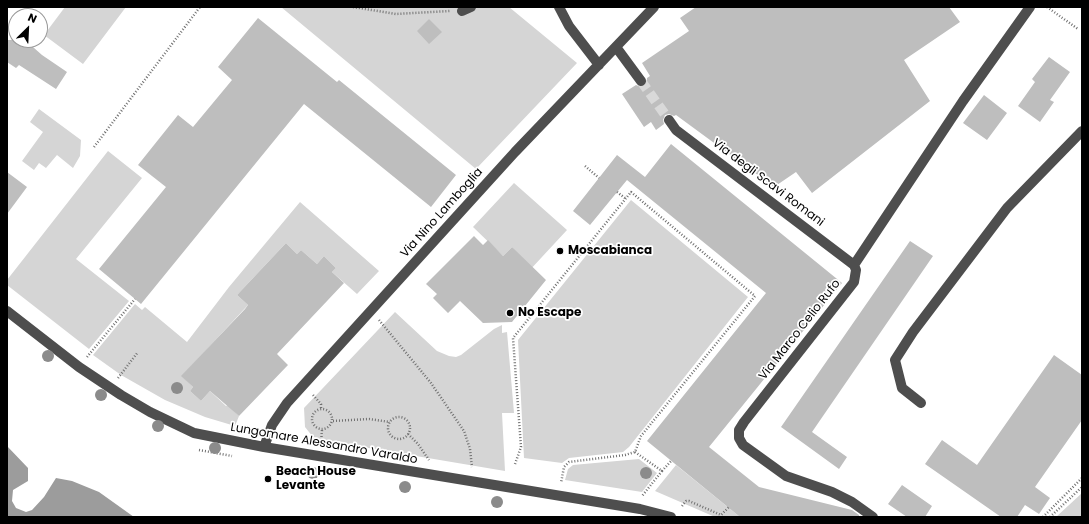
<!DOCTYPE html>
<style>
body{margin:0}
#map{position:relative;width:1089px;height:524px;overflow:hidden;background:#fff;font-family:Poppins,sans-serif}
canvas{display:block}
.frame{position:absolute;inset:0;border:8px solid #000;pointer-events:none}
.north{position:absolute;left:8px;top:8px;width:40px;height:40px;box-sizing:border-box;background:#fff;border:1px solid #999;border-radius:50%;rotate:24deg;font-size:11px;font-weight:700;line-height:16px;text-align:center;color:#000}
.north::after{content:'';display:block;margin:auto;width:14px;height:18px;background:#000;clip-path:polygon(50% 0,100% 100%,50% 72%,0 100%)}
</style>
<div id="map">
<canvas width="1089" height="524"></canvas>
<div class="frame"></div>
<div class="north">N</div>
</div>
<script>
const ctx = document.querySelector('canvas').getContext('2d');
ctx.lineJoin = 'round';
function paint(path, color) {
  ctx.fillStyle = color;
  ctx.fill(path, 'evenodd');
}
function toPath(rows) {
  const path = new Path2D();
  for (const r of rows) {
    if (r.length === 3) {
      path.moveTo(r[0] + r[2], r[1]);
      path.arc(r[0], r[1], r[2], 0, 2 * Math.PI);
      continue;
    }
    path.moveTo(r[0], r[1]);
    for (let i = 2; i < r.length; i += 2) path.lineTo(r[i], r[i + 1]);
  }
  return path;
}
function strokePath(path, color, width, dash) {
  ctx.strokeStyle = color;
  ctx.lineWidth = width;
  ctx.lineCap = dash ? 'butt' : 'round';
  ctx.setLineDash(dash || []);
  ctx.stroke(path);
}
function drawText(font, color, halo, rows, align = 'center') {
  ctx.font = font + ' Poppins,sans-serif';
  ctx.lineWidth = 3.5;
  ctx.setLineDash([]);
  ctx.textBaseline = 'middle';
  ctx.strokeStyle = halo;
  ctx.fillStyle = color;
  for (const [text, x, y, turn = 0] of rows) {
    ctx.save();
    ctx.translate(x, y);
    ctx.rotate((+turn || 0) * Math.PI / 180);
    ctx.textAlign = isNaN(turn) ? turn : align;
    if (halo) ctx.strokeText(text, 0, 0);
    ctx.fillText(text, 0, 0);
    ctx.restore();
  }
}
paint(toPath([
 [65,7,126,7,83,64,44,35],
 [281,7,509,7,577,63,476,169],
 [39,109,81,140,80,156,73,168,57,155,46,168,39,163,34,170,22,161,43,132,30,122],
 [108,151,142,178,76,259,129,301,89,349,7,285,7,280],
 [514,183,567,230,529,271,512,247,503,256,473,227],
 [631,200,748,297,629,447,623,452,569,458,562,463,524,458,518,340],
 [300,202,379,271,357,294,332,272,336,268,324,256,317,264,301,250,297,254,286,243,237,295,248,305,182,376,193,387,190,391,201,401,210,391,226,406,228,405,239,416,235,426,205,417,165,400,121,375,93,355,135,304,142,310,145,307,187,342,229,287],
 [395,312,437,351,449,356,456,357,461,355,494,329,502,325,502,333,507,332,514,413,502,413,505,471,327,441,313,437,305,427,304,408],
 [639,459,657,473,642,492,565,480,568,469,573,465],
 [676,465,740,517,715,517,655,491],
 [1082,493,1082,517,1056,517]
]), '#d5d5d5');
paint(toPath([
 [7,446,28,468,28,481,13,490,12,501,16,508,26,512,32,510,44,497,56,478,72,481,99,492,134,517,7,517]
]), '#9c9c9c');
paint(toPath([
 [696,7,949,7,960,22,904,60,930,101,812,193,796,172,774,187,676,115,674,116,669,114,665,115,663,120,664,124,656,130,651,122,644,127,622,94,636,85,641,87,645,86,647,83,647,78,650,76,642,63,689,31,680,18],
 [258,18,337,82,339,80,456,175,431,207,304,104,141,304,99,269,166,187,138,165,178,115,193,127,232,80,218,67],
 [429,19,442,32,429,44,417,31],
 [7,40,25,40,42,55,67,72,56,89,19,65,16,68,7,62],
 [1049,57,1070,72,1050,100,1054,102,1040,122,1018,106,1035,82,1032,79],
 [984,95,1007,113,987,140,963,123],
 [671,144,842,283,709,447,759,487,852,510,859,515,859,517,740,517,647,441,766,293,627,180,590,225,573,211,617,155,645,177],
 [7,172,27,187,7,214],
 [474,236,483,245,488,240,503,256,512,247,546,280,512,322,483,323,460,301,448,313,433,298,437,294,426,284],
 [910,241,933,256,812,432,847,457,839,469,781,427],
 [286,243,297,254,301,250,317,264,324,256,336,268,332,272,344,283,277,354,288,365,239,416,210,391,201,401,190,391,193,387,181,376,245,309,248,305,237,295],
 [1054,355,1082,375,1082,420,1035,487,1050,498,1039,514,1025,505,1017,517,1001,517,925,464,942,440,977,465],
 [902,485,932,506,925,517,907,517,888,504]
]), '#bebebe');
strokePath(toPath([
 [641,81,669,120]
]), '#d9d9d9', 10, [10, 5]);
strokePath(toPath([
 [353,7,396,14,450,11],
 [1047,7,1078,29],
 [94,147,200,7],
 [585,166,599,178],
 [617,192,625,198],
 [379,320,431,383,464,431,470,449,472,467],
 [87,357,135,299],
 [118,378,138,352],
 [313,395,321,404,321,409],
 [322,419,10],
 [399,428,11],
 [333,421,369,419,390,422],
 [408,434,418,444,429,460],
 [321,443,322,430],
 [199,450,232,456],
 [635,452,662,471,642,496],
 [515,464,521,447,513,338,631,192,755,296,641,436,635,452,625,455,569,462,564,467,561,483],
 [662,471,671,461],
 [682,506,686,501,689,501,721,515,729,507],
 [1043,517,1082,478],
 [1050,517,1082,487]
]), '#707070', 2.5, [1, 2]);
strokePath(toPath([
 [559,7,569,26,599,65],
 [462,11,471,7],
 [616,47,641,81],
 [669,120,676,130,854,265,856,270,854,282,744,422,739,430,739,438,743,445,786,476,832,492,852,502,873,517],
 [854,265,963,101,1030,7],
 [7,311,79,367,121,395,150,412,194,433,264,447,640,509,671,517],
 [921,403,902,388,895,360,913,332,1007,208,1082,131],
 [264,447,272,425,287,403,515,152,654,7]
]), '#4e4e4e', 10);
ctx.fillStyle = '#8b8b8b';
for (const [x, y] of [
 [48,356],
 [177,388],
 [101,395],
 [158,426],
 [215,448],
 [313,473],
 [646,473],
 [405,487],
 [497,502]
]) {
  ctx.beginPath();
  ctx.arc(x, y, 6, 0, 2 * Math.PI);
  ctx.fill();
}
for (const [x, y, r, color] of [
 [560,251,4,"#000"],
 [510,313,4,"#000"],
 [268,479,4,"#000"]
]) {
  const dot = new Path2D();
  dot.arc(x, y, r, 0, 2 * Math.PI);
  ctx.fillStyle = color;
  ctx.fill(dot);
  strokePath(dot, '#fff', 1.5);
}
drawText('12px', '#000', '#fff', [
 ["Via degli Scavi Romani",768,183,37],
 ["Via Nino Lamboglia",442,213,-48],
 ["Via Marco Celio Rufo",800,330,-52],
 ["Lungomare Alessandro Varaldo",324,444,10]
]);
drawText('bold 12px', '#000', '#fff', [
 ["Moscabianca",568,251],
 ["No Escape",518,313],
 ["Beach House",276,472],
 ["Levante",276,486]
], 'left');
</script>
